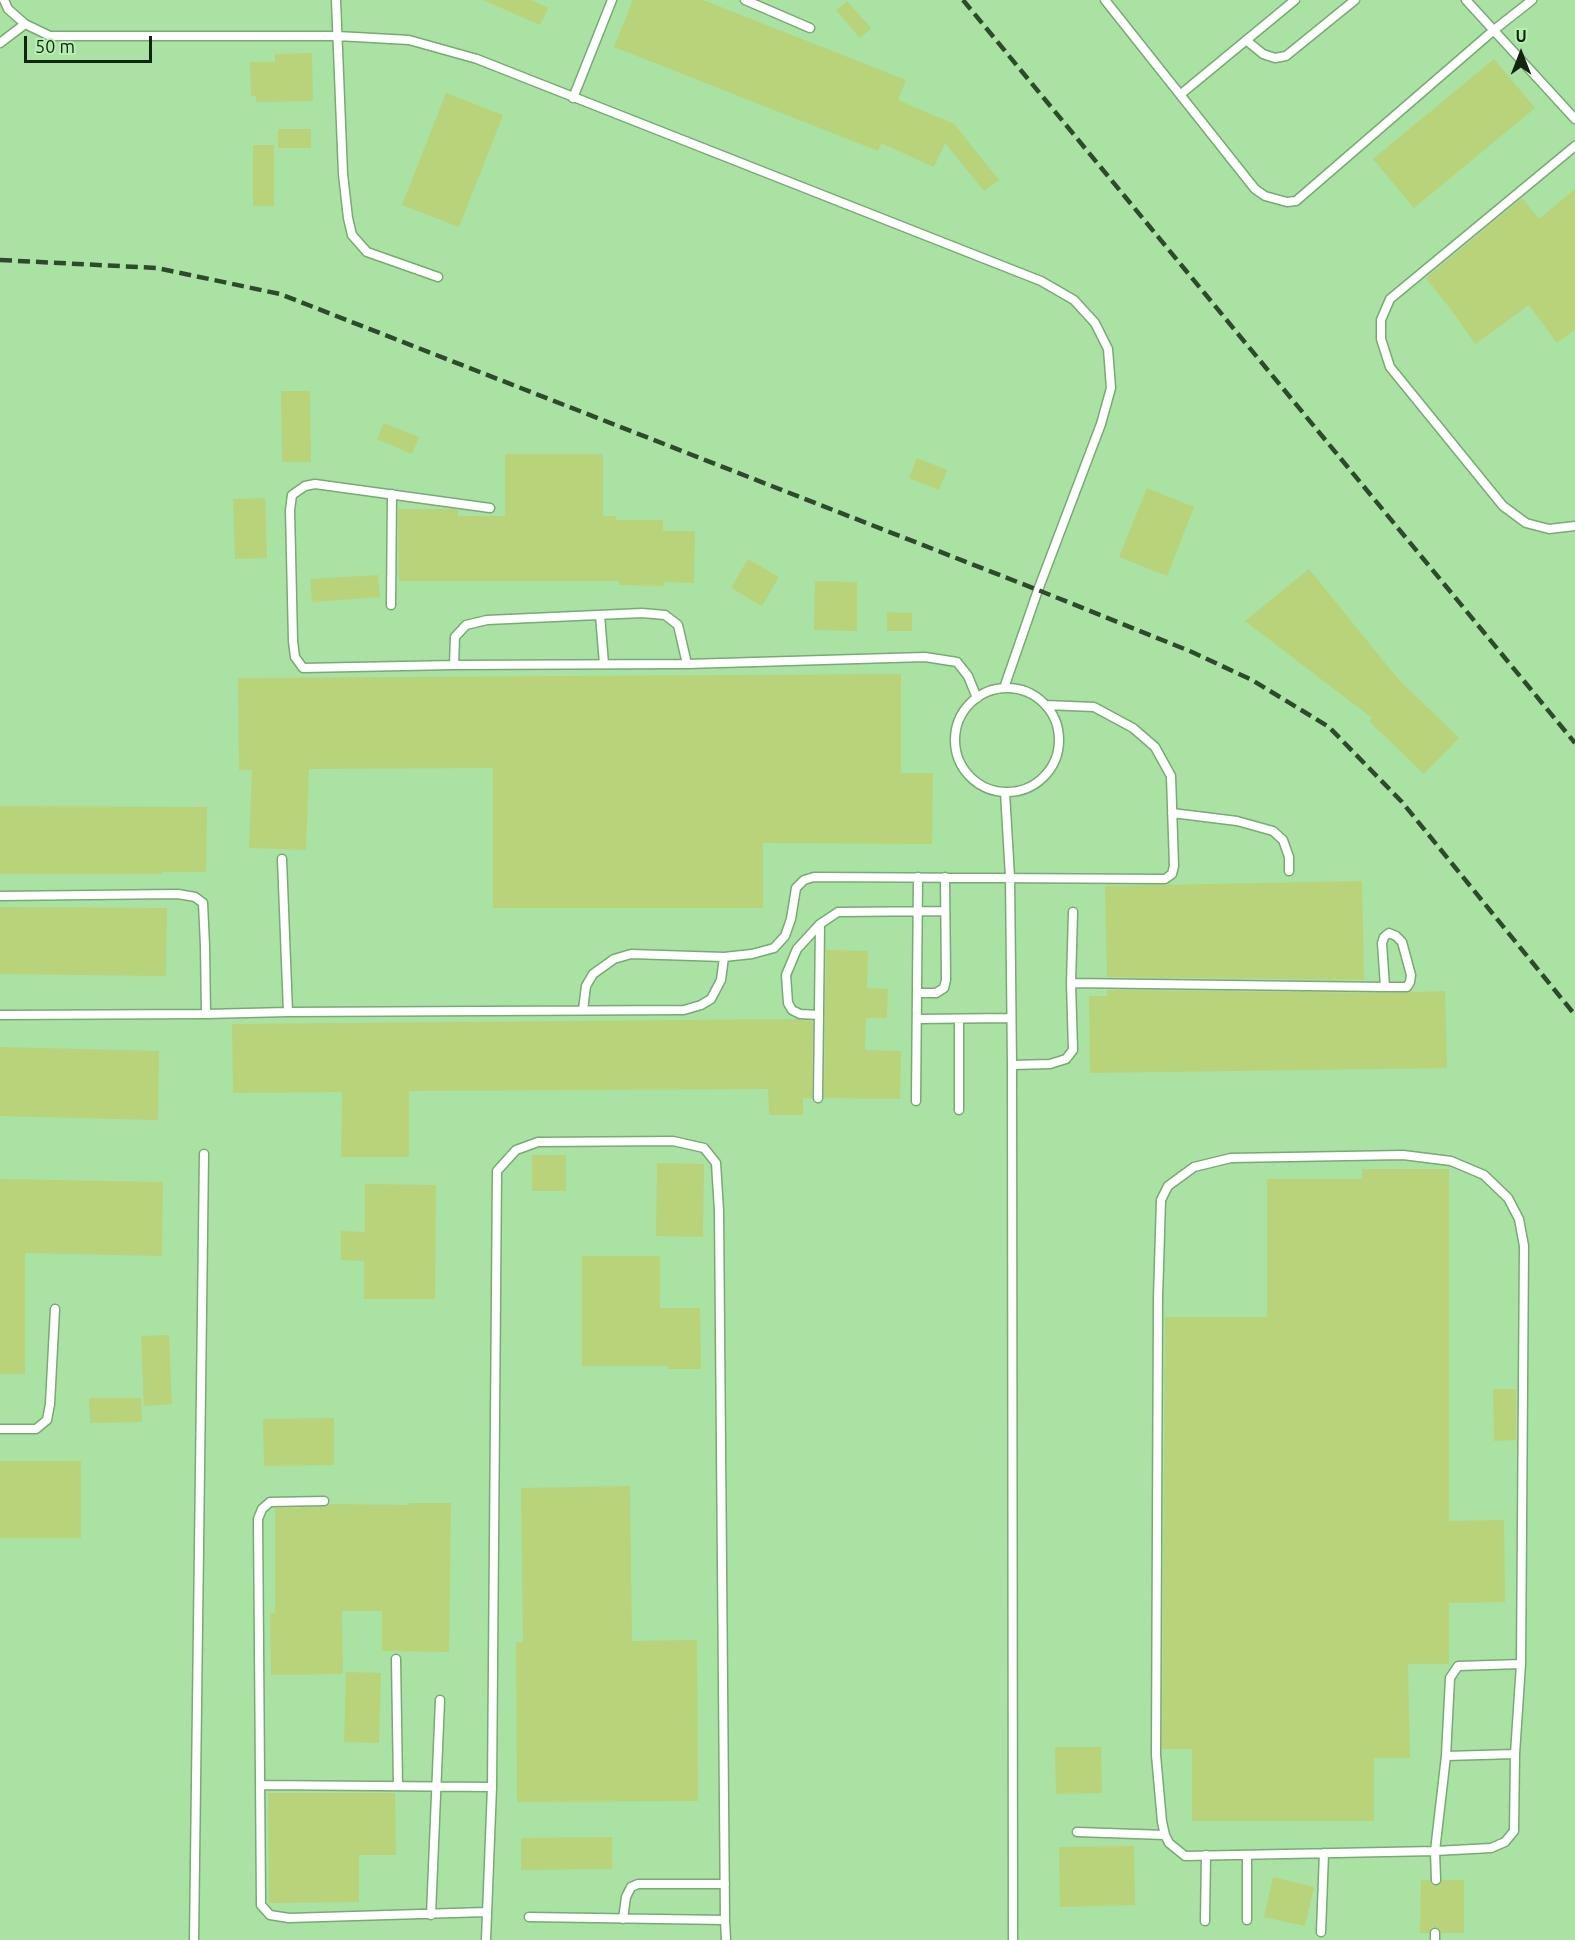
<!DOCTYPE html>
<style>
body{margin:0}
#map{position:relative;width:1575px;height:1940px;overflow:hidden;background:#baefb4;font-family:Ubuntu,sans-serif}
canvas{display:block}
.north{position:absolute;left:1491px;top:24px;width:60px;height:60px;-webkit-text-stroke:4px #baefb4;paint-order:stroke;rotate:0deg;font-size:16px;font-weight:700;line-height:24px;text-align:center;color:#10240f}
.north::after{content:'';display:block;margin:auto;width:21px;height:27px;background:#10240f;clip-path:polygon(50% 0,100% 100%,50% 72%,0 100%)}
.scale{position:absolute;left:24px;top:36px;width:128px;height:27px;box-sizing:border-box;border:3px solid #10240f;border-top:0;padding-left:8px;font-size:18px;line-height:21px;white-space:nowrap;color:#10240f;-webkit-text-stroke:4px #baefb4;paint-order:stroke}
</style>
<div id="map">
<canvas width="1575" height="1940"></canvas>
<div class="north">U</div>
<div class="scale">50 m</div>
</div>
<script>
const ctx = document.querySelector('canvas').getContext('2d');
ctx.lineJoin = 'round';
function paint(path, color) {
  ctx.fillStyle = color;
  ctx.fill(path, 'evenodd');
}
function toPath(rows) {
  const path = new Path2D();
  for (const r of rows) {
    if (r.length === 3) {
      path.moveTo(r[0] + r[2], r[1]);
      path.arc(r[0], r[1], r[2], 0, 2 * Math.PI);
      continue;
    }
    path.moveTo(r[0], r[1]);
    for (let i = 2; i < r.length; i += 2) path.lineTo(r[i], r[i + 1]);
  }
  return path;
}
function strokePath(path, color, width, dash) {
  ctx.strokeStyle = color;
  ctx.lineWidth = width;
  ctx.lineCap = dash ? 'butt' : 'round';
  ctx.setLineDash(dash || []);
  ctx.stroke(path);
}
paint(toPath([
 [0,0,1575,0,1575,1940,0,1940]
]), '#a9e2a3');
paint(toPath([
 [483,0,531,0,548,8,540,25],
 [633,0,703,0,906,80,898,100,954,124,999,180,984,191,945,143,934,167,881,143,878,151,614,47],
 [847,1,871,28,860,38,836,10],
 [312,53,313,101,256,102,256,96,251,96,250,62,275,62,275,54],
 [1494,59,1535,108,1414,208,1373,159],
 [446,93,503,115,459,227,402,205],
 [278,129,311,129,311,148,278,148],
 [253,145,274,145,274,206,253,206],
 [1575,189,1575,329,1557,343,1529,305,1475,344,1455,315,1426,278,1522,198,1539,219],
 [281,391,310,391,311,462,282,462],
 [384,423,419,437,412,454,377,439],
 [505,454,603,454,603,516,616,516,616,520,663,520,663,531,695,531,694,583,664,582,664,586,619,585,619,581,399,581,398,509,454,509,458,510,458,516,505,516],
 [917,458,947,470,939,490,909,478],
 [1147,488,1194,507,1167,576,1119,557],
 [265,498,267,558,235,559,233,499],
 [748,559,779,577,762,606,731,588],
 [1309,569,1398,679,1459,738,1424,774,1369,721,1372,718,1245,621],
 [378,575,380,597,312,602,310,579],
 [815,581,857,582,857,631,814,630],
 [887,612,912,613,912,631,887,631],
 [901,674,901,773,933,773,932,844,763,843,763,908,493,908,493,768,309,769,306,850,249,848,252,770,239,770,238,678],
 [0,806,207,807,206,872,162,872,162,874,0,874],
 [1362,881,1364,980,1107,977,1105,886],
 [0,907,167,908,166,976,0,974],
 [826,950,868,951,867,988,888,989,887,1018,866,1018,865,1050,901,1051,900,1099,824,1098],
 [1107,990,1385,993,1445,991,1447,1068,1090,1073,1089,996,1107,996],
 [796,1019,813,1021,812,1098,803,1098,803,1115,769,1115,768,1089,409,1091,409,1157,341,1157,342,1092,233,1093,232,1024],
 [0,1047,159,1051,158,1120,0,1116],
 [532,1155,566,1155,566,1191,532,1191],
 [657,1163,704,1164,703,1237,656,1236],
 [1362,1169,1449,1169,1449,1521,1504,1520,1505,1602,1449,1603,1449,1664,1408,1664,1410,1758,1374,1758,1374,1821,1192,1821,1192,1749,1162,1749,1165,1317,1267,1317,1267,1179,1362,1179],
 [0,1179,163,1182,162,1256,25,1253,25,1374,0,1374],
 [365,1184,436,1185,435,1299,364,1299,364,1261,341,1260,341,1231,365,1232],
 [582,1256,660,1256,660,1308,700,1308,701,1369,668,1369,668,1366,582,1366],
 [169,1335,172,1404,144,1406,141,1336],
 [1493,1389,1516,1389,1516,1440,1494,1441],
 [89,1398,141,1398,142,1422,90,1423],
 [334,1418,334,1465,264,1466,263,1419],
 [0,1461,81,1461,81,1538,0,1538],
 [630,1486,632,1641,697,1640,698,1801,517,1802,516,1642,523,1642,521,1488],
 [409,1503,451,1503,449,1652,382,1651,382,1611,342,1611,343,1674,271,1675,270,1613,275,1613,275,1508,324,1507,329,1504,409,1505],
 [346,1672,381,1673,379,1743,344,1742],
 [1055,1747,1101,1747,1102,1793,1056,1794],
 [268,1793,395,1793,396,1855,359,1855,359,1902,269,1903],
 [612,1837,612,1869,521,1870,521,1838],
 [1134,1846,1135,1905,1060,1907,1059,1847],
 [1273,1877,1314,1887,1305,1926,1264,1917],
 [1421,1880,1430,1880,1431,1884,1436,1886,1440,1885,1442,1880,1464,1880,1464,1933,1441,1933,1440,1929,1436,1927,1431,1928,1429,1933,1420,1933]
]), '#b9d37a');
const lane = toPath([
 [4,0,8,9,25,24,50,36,337,36,409,40,477,59,1041,281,1074,300,1095,323,1108,349,1111,388,1101,424,1038,590,1004,688],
 [336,0,343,174,348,218,352,235,367,252,438,277],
 [745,0,810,28],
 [1105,0,1255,189,1265,196,1287,202,1296,201,1494,30,1532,0],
 [1466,0,1575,119],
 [1246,40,1263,54,1275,58,1286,56,1355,0],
 [0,43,25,24],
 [1181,94,1295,0],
 [573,98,612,0],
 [1575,146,1390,299,1381,320,1381,339,1390,367,1503,506,1526,523,1549,529,1575,526],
 [490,508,315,484,305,486,292,495,290,510,293,641,295,657,303,668,454,665,687,664,925,657,957,662,968,676,977,698],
 [391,605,392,494],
 [600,615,604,664],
 [454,665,455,637,466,625,487,620,642,613,665,615,678,625,687,664],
 [1007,740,52],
 [1005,792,1010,877,1012,1065,1013,1940],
 [1172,813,1237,821,1273,831,1283,840,1289,857,1289,871],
 [282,859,288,1012,684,1010,701,1005,711,999,721,980,724,957,752,954,774,948,785,936,791,919,796,888,804,880,814,877,1165,879,1172,874,1174,866,1171,776,1155,747,1133,728,1094,707,1046,705],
 [0,896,178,894,195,897,203,903,205,946,206,1014,0,1015],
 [1071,983,1385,987,1407,987,1410,982,1411,975,1402,942,1396,936,1389,933,1384,937,1382,943,1385,987],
 [917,993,936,993,944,988,946,980,945,877],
 [583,1010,586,986,593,974,614,959,631,954,724,957],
 [206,1014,288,1012],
 [819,1015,800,1014,792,1010,788,1003,786,975,797,949,820,924],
 [917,1019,1011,1018],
 [959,1019,959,1110],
 [1012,1065,1050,1064,1066,1059,1073,1050,1071,983,1073,912],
 [818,1098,820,924,838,912,945,911],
 [916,1101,918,877],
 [0,1429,36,1429,47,1420,50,1404,55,1309],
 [324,1501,270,1502,262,1509,258,1519,261,1905,270,1915,289,1918,486,1912],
 [396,1659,398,1786],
 [1446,1756,1515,1754,1521,1664,1524,1246,1519,1219,1508,1198,1484,1175,1451,1161,1403,1155,1231,1158,1194,1167,1168,1186,1161,1200,1158,1298,1156,1755,1162,1822,1165,1835,1169,1843,1185,1856,1435,1851,1491,1848,1505,1842,1514,1831,1515,1754],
 [260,1785,492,1787],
 [1077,1832,1165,1835],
 [1247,1855,1247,1920],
 [1436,1880,1435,1851,1446,1756,1450,1678,1458,1666,1521,1664],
 [431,1915,440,1700],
 [623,1919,626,1897,631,1887,638,1884,725,1884],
 [725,1920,726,1940],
 [1205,1921,1206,1855],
 [1321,1932,1324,1853],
 [194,1940,204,1154],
 [486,1940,492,1787,497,1171,516,1150,538,1142,673,1141,704,1148,716,1163,719,1211,725,1920,529,1917],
 [1435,1940,1435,1933]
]);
strokePath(lane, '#78aa73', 11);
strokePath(lane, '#fff', 8);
strokePath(toPath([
 [963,0,1575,743],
 [0,260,157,268,280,294,1038,590,1192,652,1252,680,1329,727,1402,802,1575,1015]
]), '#2f492d', 4.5, [12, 6]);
</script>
